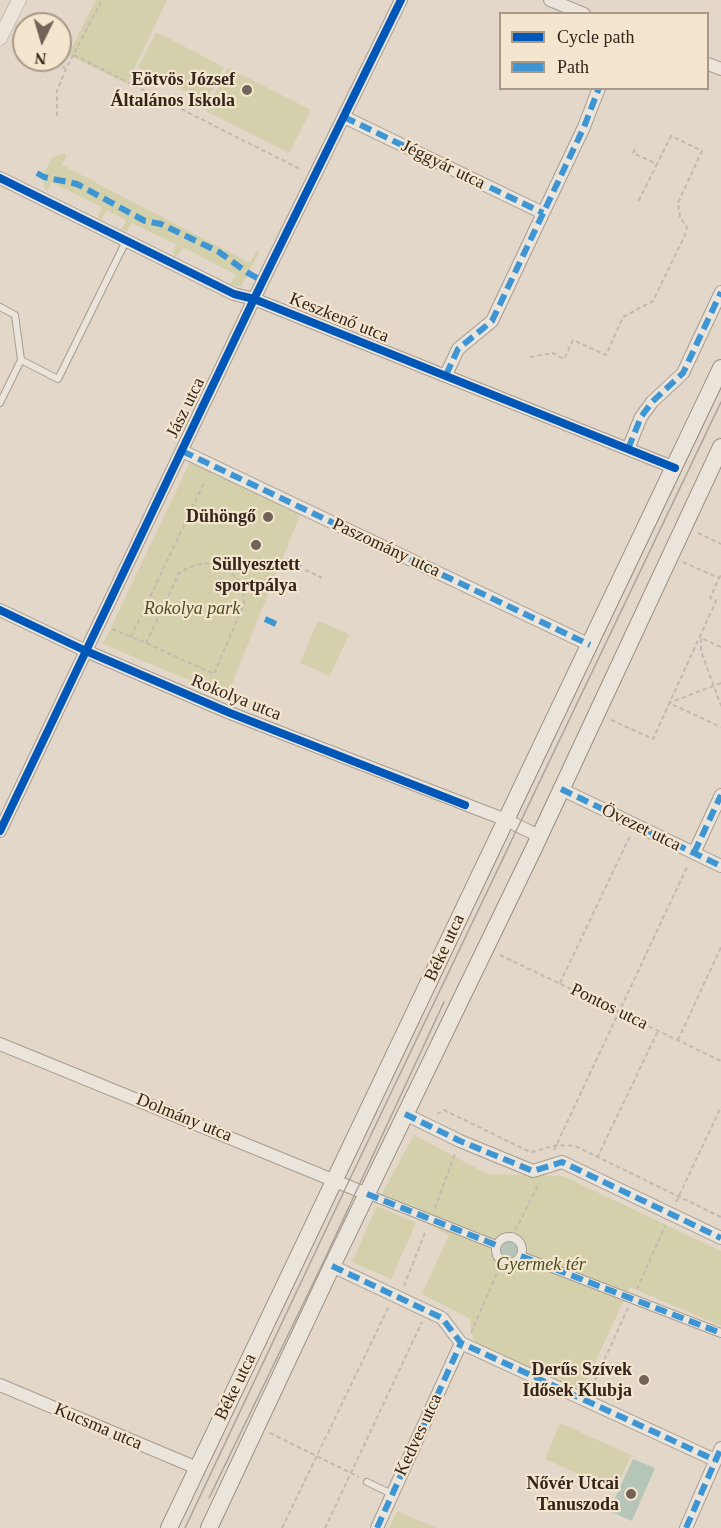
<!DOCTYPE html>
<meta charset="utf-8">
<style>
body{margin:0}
#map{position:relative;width:721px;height:1528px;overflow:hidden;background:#e2d7c8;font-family:Georgia,serif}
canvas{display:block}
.legend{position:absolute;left:499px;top:12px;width:210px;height:78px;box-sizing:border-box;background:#f4e5ce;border:2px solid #a79887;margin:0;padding:8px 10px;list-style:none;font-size:18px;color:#34251c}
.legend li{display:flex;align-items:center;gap:12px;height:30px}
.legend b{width:30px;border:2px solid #a79887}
.north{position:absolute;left:12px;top:12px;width:60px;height:60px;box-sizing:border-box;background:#f4e5ce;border:2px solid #a79887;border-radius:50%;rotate:185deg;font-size:16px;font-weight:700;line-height:24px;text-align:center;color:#34251c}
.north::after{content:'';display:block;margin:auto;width:21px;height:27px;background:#716358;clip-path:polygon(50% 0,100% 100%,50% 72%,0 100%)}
</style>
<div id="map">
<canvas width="721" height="1528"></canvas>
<ul class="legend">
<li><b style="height:8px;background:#0057b8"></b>Cycle path</li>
<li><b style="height:8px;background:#3d95d4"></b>Path</li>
</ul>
<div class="north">N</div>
</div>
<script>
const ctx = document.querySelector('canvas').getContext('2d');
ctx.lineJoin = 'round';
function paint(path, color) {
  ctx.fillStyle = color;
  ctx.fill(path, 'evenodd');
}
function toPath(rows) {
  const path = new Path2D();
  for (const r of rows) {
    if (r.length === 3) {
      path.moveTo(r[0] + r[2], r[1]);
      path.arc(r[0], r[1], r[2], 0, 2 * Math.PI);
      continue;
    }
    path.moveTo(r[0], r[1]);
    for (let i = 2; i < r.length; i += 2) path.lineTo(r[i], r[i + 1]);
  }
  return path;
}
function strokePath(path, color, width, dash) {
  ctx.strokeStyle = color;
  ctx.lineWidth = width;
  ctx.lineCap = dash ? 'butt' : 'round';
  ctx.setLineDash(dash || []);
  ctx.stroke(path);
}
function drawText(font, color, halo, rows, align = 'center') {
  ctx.font = font + ' Georgia,serif';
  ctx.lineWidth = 4.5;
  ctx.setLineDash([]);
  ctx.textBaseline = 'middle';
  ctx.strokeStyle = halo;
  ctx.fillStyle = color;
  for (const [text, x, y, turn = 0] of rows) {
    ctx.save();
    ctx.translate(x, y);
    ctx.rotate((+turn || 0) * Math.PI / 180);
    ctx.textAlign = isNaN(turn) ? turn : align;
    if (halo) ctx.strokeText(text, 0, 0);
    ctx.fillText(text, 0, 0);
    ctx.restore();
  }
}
paint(toPath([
 [96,0,167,0,127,84,68,55],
 [156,32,224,67,206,102,138,68],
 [228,68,311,110,289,153,206,111],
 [60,154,65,154,66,157,62,165,250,263,257,251,259,252,241,287,231,284,236,275,183,247,178,255,174,257,173,252,176,244,131,223,127,231,124,231,122,229,126,220,107,210,102,218,99,219,98,216,102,207,51,182,47,191,44,189,43,176,52,158],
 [190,462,300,515,227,696,103,644],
 [318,621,349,634,330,676,300,663],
 [414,1135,487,1174,563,1176,721,1251,721,1326,630,1287,581,1392,474,1342,469,1318,422,1294,449,1235,379,1199],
 [377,1206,416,1223,391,1279,352,1262],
 [560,1423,631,1455,615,1490,545,1459],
 [397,1511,436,1528,389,1528]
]), '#d4d0ab');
paint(toPath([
 [508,1250,10],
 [633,1459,655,1468,632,1521,609,1511]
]), '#b5c6b9');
const service = toPath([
 [0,307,15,315,21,360],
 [0,403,21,360,58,379,126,241],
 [367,1482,392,1494]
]);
const pedestrian = toPath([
 [367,1194,496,1245],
 [509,1250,13],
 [521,1256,721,1333]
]);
const minor = toPath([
 [550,0,584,14],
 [708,64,721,69],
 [344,117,543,213],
 [0,178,234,294,254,299,675,468],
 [446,375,458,349,492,321,584,127,599,88],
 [628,449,641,417,652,402,683,373,721,292],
 [182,451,590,645],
 [0,610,86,651,230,713,506,820,539,836],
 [561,789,721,866],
 [0,831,254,299,401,0],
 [694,853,721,795],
 [0,1044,367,1194],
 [405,1114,460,1141,533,1171,562,1162,721,1238],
 [332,1266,442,1318,461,1343,715,1460],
 [0,1385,197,1468],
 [377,1528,461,1343],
 [686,1528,721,1448]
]);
const tertiary = toPath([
 [0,38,19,0]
]);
const secondary = toPath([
 [169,1528,721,368],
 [209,1528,332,1266,534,848,721,447]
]);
strokePath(service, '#a69c92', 8);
strokePath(pedestrian, '#a69c92', 10);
strokePath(minor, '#a69c92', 14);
strokePath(tertiary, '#a69c92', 15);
strokePath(secondary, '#968c82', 18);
strokePath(toPath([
 [19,44,24,47],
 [74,55,302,170],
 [49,60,65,68],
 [57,116,57,91,66,69,102,0],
 [635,149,633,153,657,164,638,202],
 [530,357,553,353,564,359,573,340,606,355,623,317,653,301,685,235,687,227,680,217,678,203,702,151,671,136,657,164],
 [698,533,721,544],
 [683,562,719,578],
 [305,570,321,577,319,582],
 [112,629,146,643,214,674,244,604,243,590,239,581,230,571,217,565,204,563,190,567,179,573,146,643],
 [131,637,204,483],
 [721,647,701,638,701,651,721,706],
 [721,683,669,703,721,727],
 [611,720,653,739,716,601,710,598,721,574],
 [500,955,721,1061],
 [560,983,630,836],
 [678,1040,721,947],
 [437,1114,444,1110,526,1150,532,1152,557,1145,575,1146,721,1217],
 [554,1150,688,865],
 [597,1158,658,1031],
 [676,1202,721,1107],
 [435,1208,455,1154],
 [512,1237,539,1183],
 [404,1286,426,1230],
 [637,1289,665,1226],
 [471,1333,502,1261],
 [592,1387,628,1308],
 [270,1433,359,1477],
 [282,1528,389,1306],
 [325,1528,422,1322]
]), '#c2bab2', 2, [4.5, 3]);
strokePath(service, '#eae4db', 6);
strokePath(pedestrian, '#eae4db', 8);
strokePath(minor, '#eae4db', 12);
strokePath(tertiary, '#eae4db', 14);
strokePath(secondary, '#eae4db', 16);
strokePath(toPath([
 [209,1498,322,1265,444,1002],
 [185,1528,347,1185,721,402]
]), '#a9a39c', 1.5);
strokePath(toPath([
 [344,117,543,213],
 [37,173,44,177,77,184,145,221,161,224,219,252,248,273,263,281],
 [446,375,458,349,492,321,584,127,599,88],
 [628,449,641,417,652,402,683,373,721,292],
 [182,451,590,645],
 [289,564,305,570],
 [265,619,276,624],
 [561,789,721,866],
 [694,853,721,795],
 [405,1114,460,1141,533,1171,562,1162,721,1238],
 [367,1194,496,1245],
 [521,1256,721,1333],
 [332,1266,442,1318,461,1343,715,1460],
 [377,1528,461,1343],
 [686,1528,721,1448]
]), '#3d95d4', 6, [12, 6]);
strokePath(toPath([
 [0,178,234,294,254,299,675,468],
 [0,610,86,651,230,713,465,805],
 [0,831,254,299,401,0]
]), '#0057b8', 8);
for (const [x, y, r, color] of [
 [247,90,6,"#716358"],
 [268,517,6,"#716358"],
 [256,545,6,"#716358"],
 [644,1380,6,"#716358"],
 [631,1494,6,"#716358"]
]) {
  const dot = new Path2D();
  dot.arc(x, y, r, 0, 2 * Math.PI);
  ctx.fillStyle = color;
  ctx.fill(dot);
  strokePath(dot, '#f4e5ce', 2);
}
drawText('bold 18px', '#34251c', '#f4e5ce', [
 ["Eötvös József",235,80],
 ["Általános Iskola",235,101],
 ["Dühöngő",256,517],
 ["Süllyesztett",256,565,"center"],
 ["sportpálya",256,586,"center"],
 ["Derűs Szívek",632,1370],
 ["Idősek Klubja",632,1391],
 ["Nővér Utcai",619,1484],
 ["Tanuszoda",619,1505]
], 'right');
drawText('18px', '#34251c', '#f4e5ce', [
 ["Jéggyár utca",443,165,26],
 ["Keszkenő utca",339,318,22],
 ["Jász utca",186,408,-64],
 ["Paszomány utca",386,548,25],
 ["Rokolya utca",236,698,22],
 ["Övezet utca",641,828,26],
 ["Béke utca",445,948,-65],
 ["Pontos utca",609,1007,26],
 ["Dolmány utca",184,1118,22],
 ["Béke utca",236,1387,-64],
 ["Kucsma utca",98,1427,23],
 ["Kedves utca",419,1435,-65]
]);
drawText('italic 18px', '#495023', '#f4e5ce', [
 ["Rokolya park",192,609],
 ["Gyermek tér",541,1265]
]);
</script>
